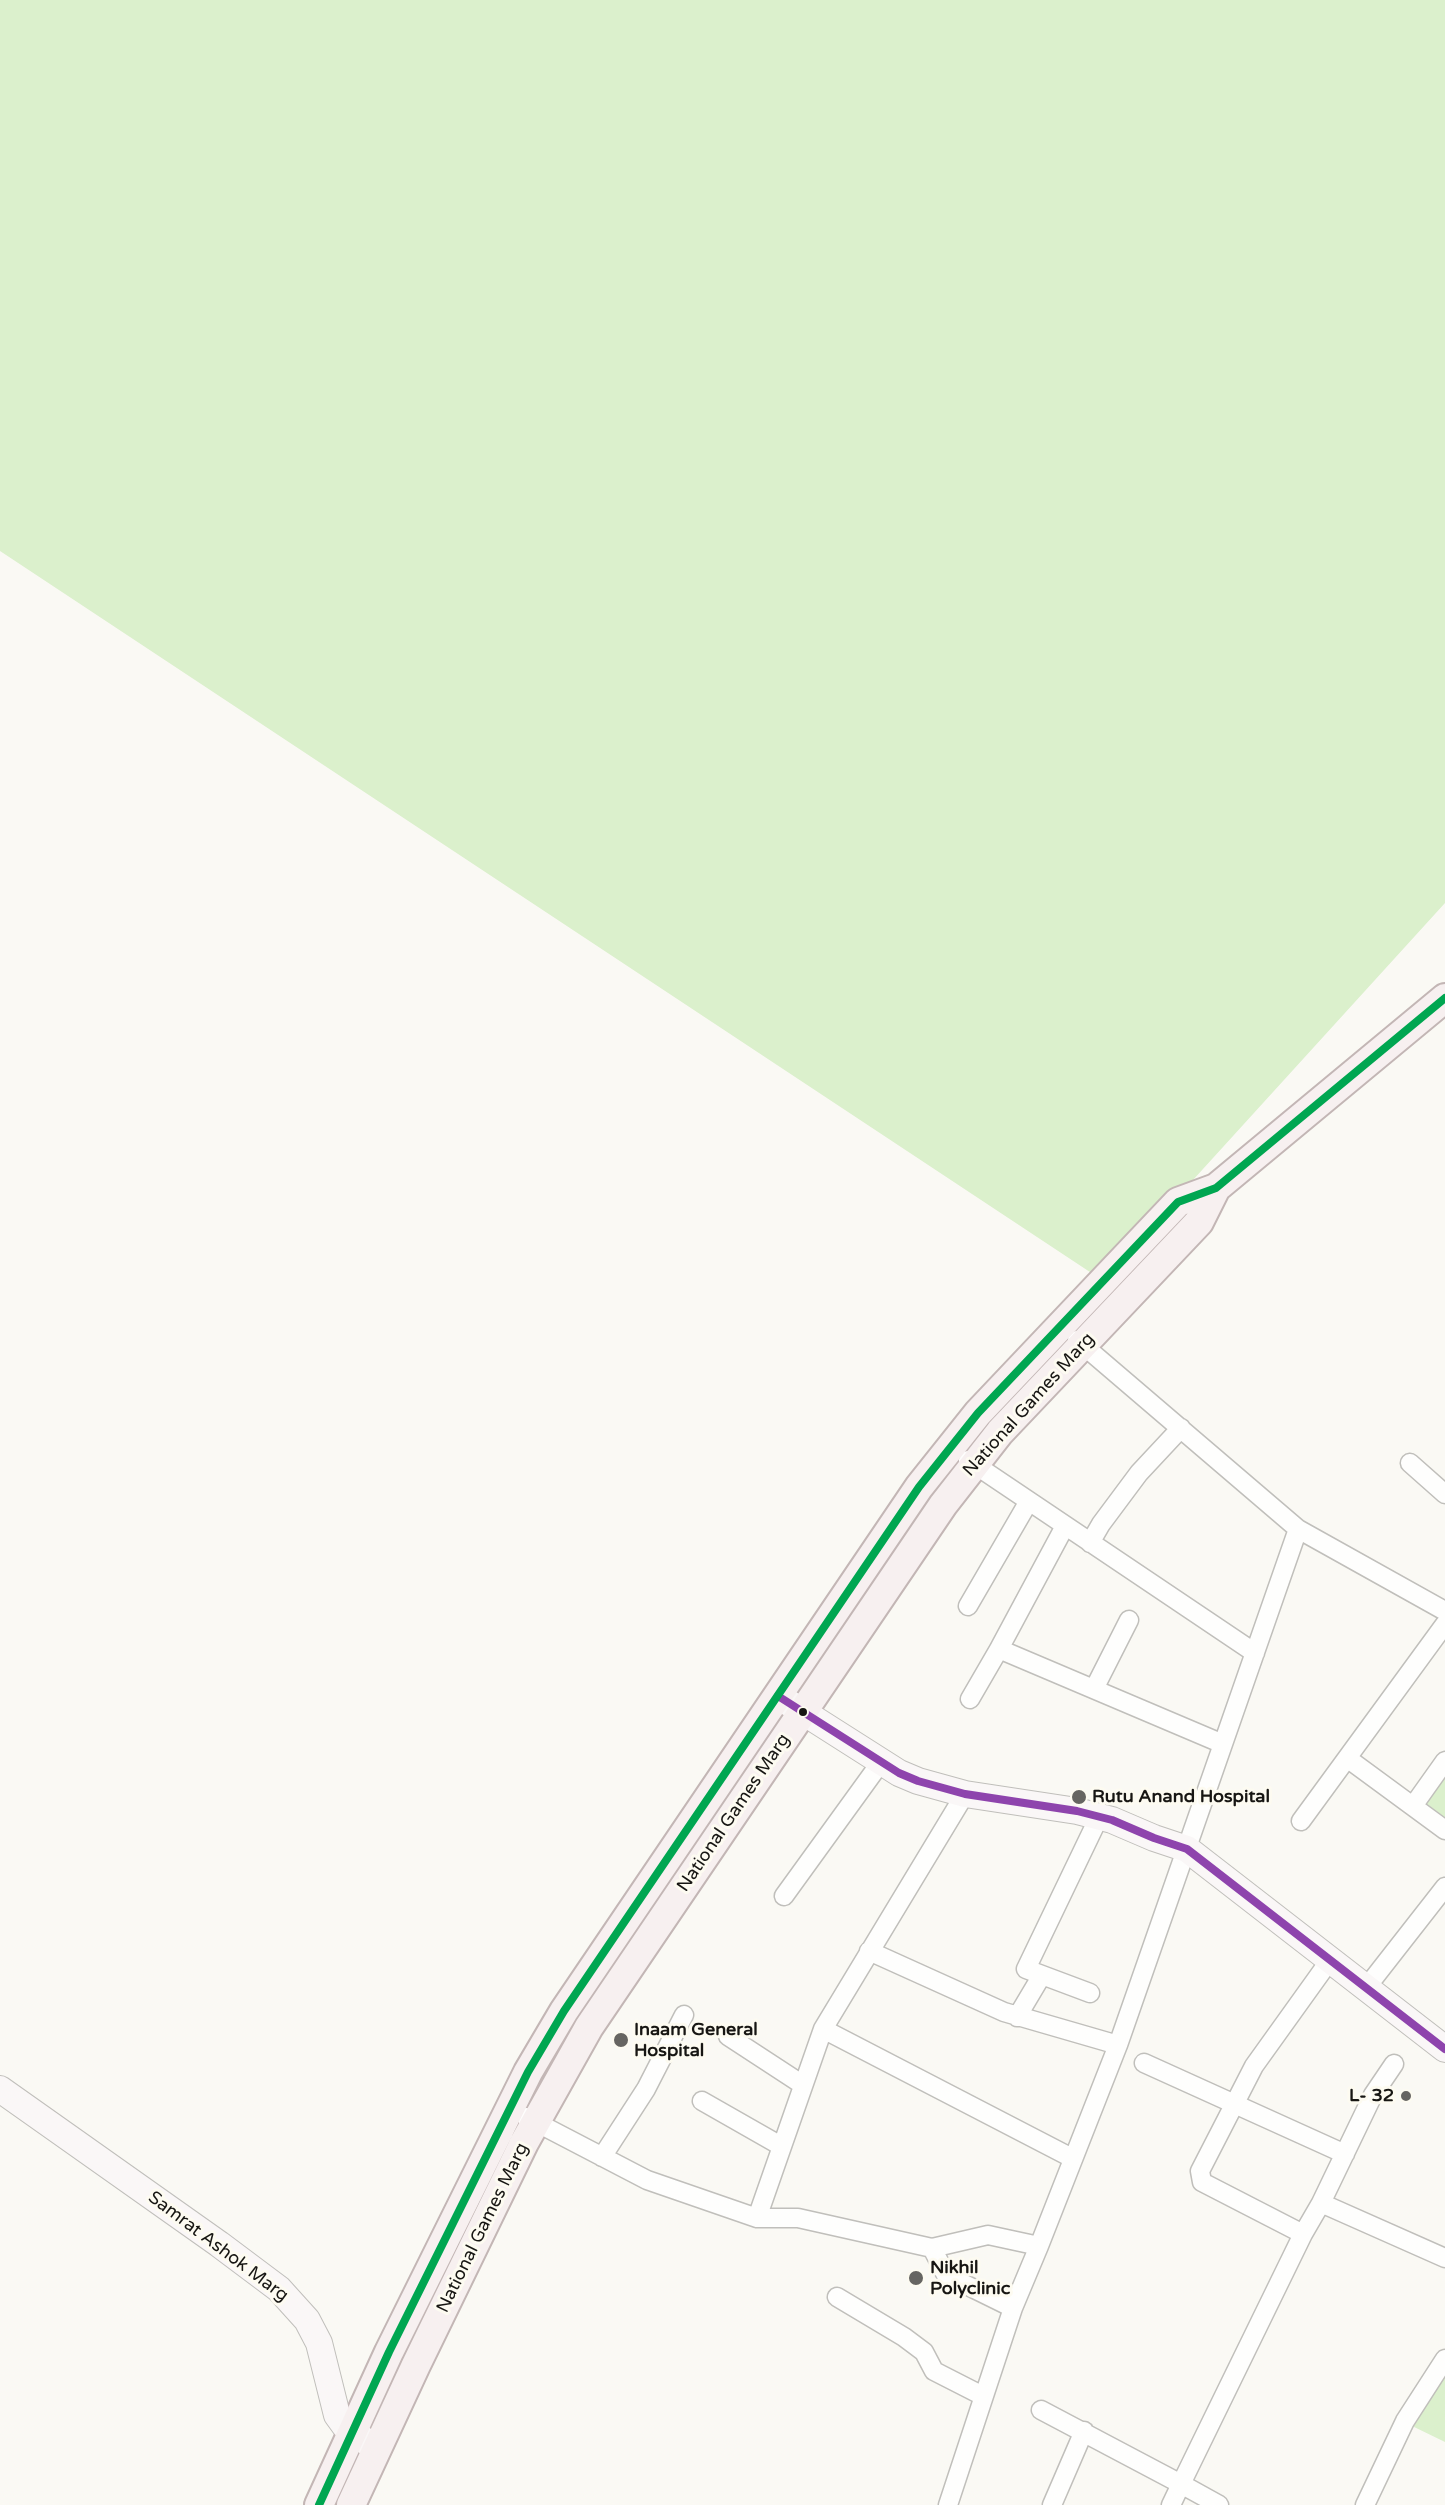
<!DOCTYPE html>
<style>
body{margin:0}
canvas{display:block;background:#faf9f4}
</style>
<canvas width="1445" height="2505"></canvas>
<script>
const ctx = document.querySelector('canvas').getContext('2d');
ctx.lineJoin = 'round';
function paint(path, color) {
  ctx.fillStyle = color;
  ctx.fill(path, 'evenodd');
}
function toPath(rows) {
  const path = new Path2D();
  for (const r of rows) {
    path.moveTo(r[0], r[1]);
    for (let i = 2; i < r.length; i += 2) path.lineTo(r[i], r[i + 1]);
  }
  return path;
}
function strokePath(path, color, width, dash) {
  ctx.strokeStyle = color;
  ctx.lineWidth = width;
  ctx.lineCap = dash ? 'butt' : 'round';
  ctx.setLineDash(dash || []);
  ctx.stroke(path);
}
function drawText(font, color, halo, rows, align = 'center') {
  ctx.font = font + ' "Varela Round",sans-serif';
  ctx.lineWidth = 6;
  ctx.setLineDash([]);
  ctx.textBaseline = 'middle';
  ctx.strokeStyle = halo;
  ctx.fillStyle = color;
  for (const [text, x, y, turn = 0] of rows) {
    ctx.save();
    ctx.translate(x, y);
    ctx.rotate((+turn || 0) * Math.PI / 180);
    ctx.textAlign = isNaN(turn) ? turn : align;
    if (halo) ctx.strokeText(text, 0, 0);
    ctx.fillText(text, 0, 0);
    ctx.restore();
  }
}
paint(toPath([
 [0,0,1445,0,1445,903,1102,1280,0,551],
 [1445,1761,1445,1830,1413,1806],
 [1445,2371,1445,2442,1410,2425]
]), '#dbf0cc');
const street = toPath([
 [968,1460,1255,1653],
 [1410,1463,1445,1494],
 [1065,1526,999,1649,1223,1744],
 [1298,1529,1445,1611],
 [1090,1543,1101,1524,1139,1473,1181,1428],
 [968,1606,1029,1501],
 [1094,1689,1129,1620],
 [970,1699,999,1649],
 [1347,1758,1445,1830],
 [1413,1806,1445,1761],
 [1301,1821,1445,1624],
 [784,1896,881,1762],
 [869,1951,1004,2012,1118,2045],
 [1366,1988,1445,1887],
 [1090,1993,1026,1969,1099,1817],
 [1017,2017,1042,1975],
 [823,2029,1072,2158],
 [728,2036,803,2085],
 [1144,2063,1345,2154],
 [702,2101,781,2146],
 [526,2117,647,2180,757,2218,823,2029,965,1794],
 [602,2157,646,2089,684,2015],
 [1321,2203,1373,2095,1394,2064],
 [757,2218,798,2218,932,2248,988,2235,1039,2246],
 [1303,2234,1202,2182,1200,2171,1254,2066,1330,1960],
 [932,2248,946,2275,1013,2308],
 [837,2297,904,2337,924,2352,934,2371,983,2396],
 [1041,2410,1181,2484,1171,2505],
 [948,2505,1013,2308,1039,2246,1118,2045,1298,1529,1077,1340],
 [1052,2505,1084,2431],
 [1219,2505,1181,2484,1303,2234,1321,2203,1445,2258],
 [1365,2505,1405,2421,1445,2359]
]);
const secondary = toPath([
 [778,1696,899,1773,918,1781,965,1794,1077,1811,1112,1820,1154,1838,1187,1849,1445,2049],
 [0,2089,219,2244,279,2289,307,2320,319,2343,337,2415,345,2426,368,2443]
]);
const primary = toPath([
 [319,2505,389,2352,528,2072,564,2011,919,1487,978,1413,1178,1202,1216,1188,1445,998],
 [351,2505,416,2365,524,2143,589,2027,943,1505,1000,1432,1199,1222,1216,1188]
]);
strokePath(street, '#c0bfbb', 21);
strokePath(secondary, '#c0bfbb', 28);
strokePath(primary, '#c3b6b5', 32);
strokePath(street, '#fefefd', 18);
strokePath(secondary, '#faf7f7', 26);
strokePath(primary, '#f7f0f0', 28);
strokePath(toPath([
 [778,1696,899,1773,918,1781,965,1794,1077,1811,1112,1820,1154,1838,1187,1849,1445,2049]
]), '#8e44ad', 8);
strokePath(toPath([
 [319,2505,389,2352,528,2072,564,2011,919,1487,978,1413,1178,1202,1216,1188,1445,998]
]), '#00a651', 8);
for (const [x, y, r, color] of [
 [803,1712,5,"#171613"],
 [1079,1797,8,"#666562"],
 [621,2040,8,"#666562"],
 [1406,2096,6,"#666562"],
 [916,2278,8,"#666562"]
]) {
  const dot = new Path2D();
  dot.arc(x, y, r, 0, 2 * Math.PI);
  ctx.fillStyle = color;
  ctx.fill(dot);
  strokePath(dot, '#fdfbf1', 2);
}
drawText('18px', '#171613', '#fdfbf1', [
 ["National Games Marg",1029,1405,-48],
 ["National Games Marg",734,1813,-56],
 ["National Games Marg",483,2228,-64],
 ["Samrat Ashok Marg",218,2247,37]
]);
drawText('bold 18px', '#171613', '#fdfbf1', [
 ["Rutu Anand Hospital",1092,1797],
 ["Inaam General",634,2030],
 ["Hospital",634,2051],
 ["L- 32",1394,2096,"right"],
 ["Nikhil",930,2268],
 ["Polyclinic",930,2289]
], 'left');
</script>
